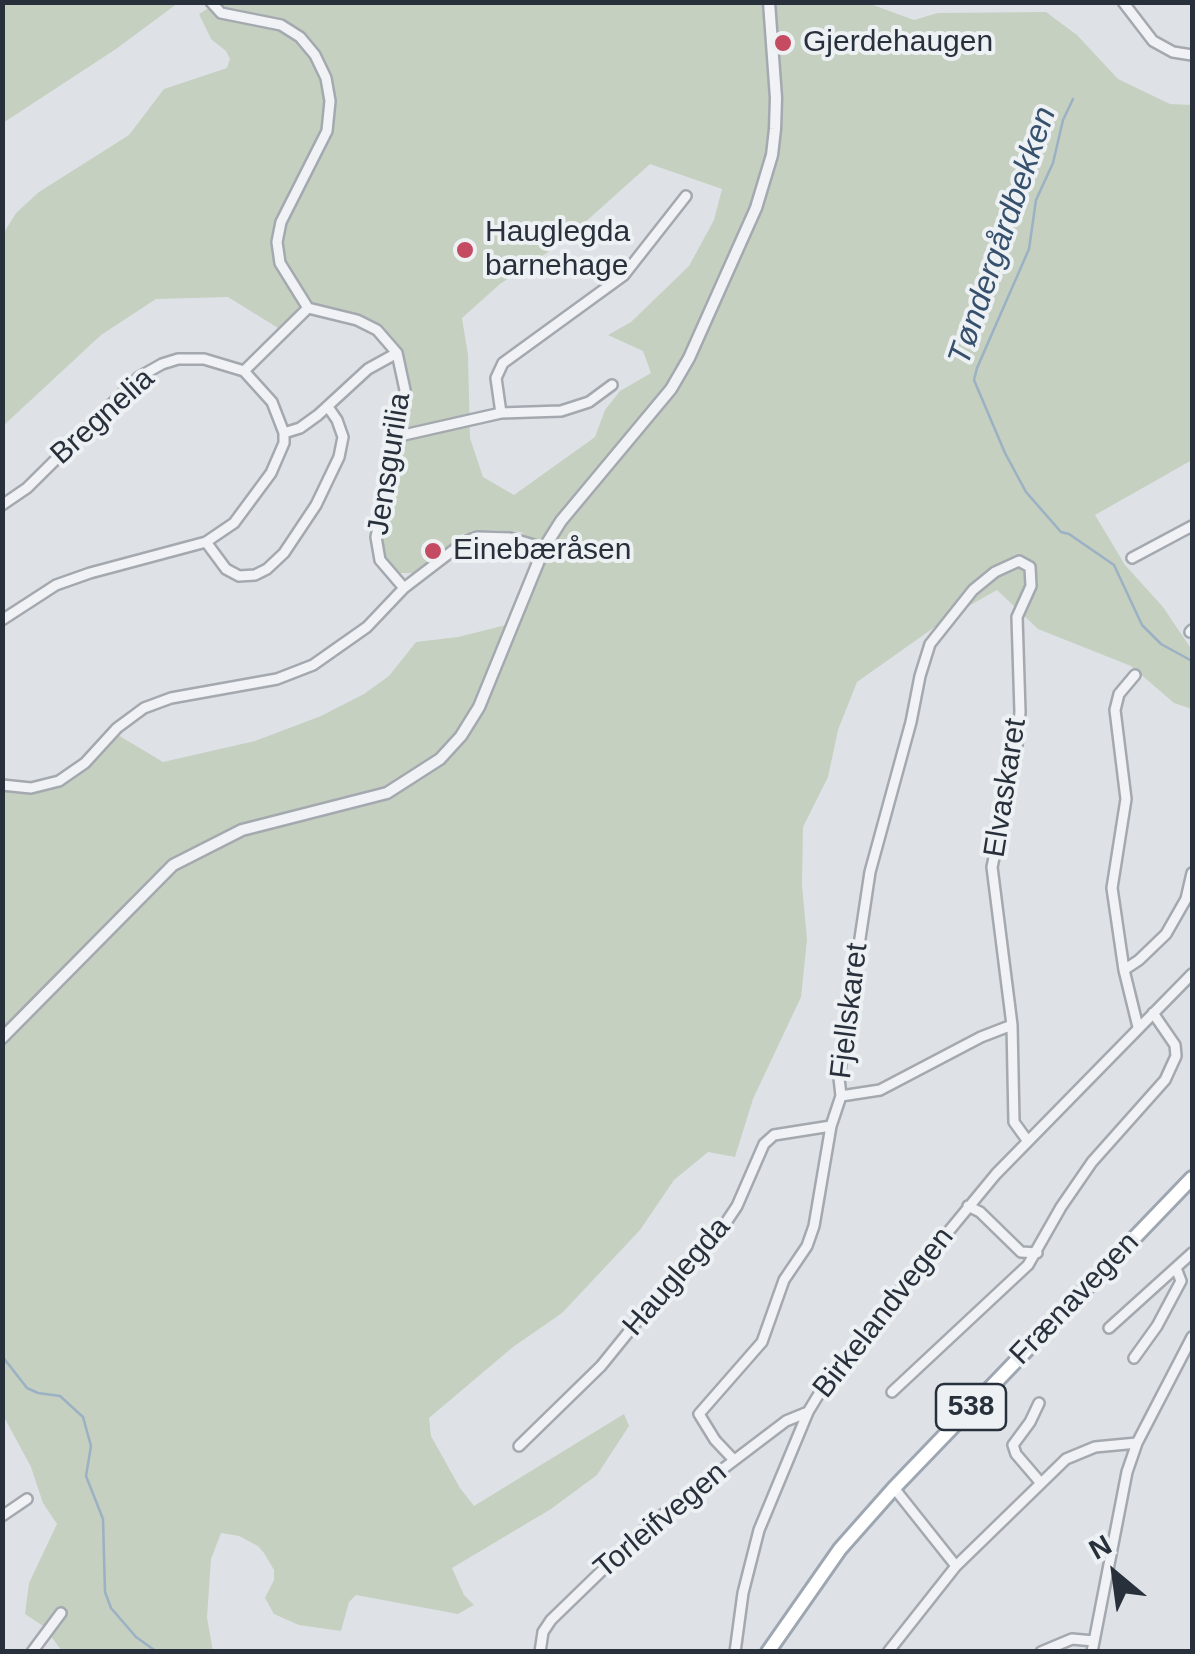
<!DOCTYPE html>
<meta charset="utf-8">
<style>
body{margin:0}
#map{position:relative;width:1195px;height:1654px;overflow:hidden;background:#dee2e7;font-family:Helvetica,sans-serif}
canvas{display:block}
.frame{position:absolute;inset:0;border:5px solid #28303c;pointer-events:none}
.north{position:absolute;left:1065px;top:1524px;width:100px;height:100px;-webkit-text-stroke:8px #edf1f4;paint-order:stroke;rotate:331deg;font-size:28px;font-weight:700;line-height:40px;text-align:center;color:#28303c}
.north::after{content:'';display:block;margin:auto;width:35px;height:45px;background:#28303c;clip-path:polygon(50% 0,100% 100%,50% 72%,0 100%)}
</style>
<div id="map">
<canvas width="1195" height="1654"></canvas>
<div class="frame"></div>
<div class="north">N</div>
</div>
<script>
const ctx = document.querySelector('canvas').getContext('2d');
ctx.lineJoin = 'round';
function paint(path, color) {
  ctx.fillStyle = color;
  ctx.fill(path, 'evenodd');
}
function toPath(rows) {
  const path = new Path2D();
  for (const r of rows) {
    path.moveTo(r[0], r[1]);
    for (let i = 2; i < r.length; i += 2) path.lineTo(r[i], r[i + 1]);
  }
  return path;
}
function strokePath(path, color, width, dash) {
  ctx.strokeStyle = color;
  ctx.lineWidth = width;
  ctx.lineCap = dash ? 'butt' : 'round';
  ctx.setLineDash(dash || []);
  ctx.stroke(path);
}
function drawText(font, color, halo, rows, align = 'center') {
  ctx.font = font + ' Helvetica,sans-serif';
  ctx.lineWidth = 8;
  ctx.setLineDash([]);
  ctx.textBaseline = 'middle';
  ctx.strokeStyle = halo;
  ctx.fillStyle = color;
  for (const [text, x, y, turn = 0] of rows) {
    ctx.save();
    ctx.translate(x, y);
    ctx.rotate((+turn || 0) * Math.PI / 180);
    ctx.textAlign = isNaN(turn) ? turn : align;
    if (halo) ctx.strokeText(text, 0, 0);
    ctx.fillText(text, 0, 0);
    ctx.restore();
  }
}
paint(toPath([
 [3,2,178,2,178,3,116,49,3,123],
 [865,2,914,20,938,13,1046,12,1077,35,1118,79,1170,104,1192,105,1192,460,1095,515,1125,565,1163,607,1192,650,1192,709,1174,703,1131,666,1038,629,997,590,949,617,857,682,838,730,828,777,803,827,802,885,807,940,801,997,753,1099,735,1157,708,1152,674,1180,640,1230,562,1313,513,1347,429,1418,431,1436,460,1488,474,1506,624,1414,629,1426,597,1475,551,1509,452,1568,464,1595,474,1605,458,1614,356,1595,349,1602,341,1631,299,1625,274,1614,265,1598,274,1580,274,1570,264,1553,258,1546,239,1536,221,1533,211,1559,207,1618,213,1651,62,1651,43,1626,25,1614,29,1583,57,1524,43,1503,31,1467,3,1415,2,779,27,789,67,779,109,747,118,735,163,762,255,741,321,716,364,694,389,676,416,642,458,637,510,624,542,551,521,532,492,530,462,534,418,573,400,573,390,566,381,543,381,528,391,481,402,375,367,323,312,312,278,328,228,297,156,299,101,335,3,426,3,234,16,213,39,192,129,135,164,89,227,68,230,59,226,51,211,39,199,14,217,3],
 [650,164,722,189,714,220,689,266,631,322,608,335,643,351,651,373,620,391,605,410,595,437,514,495,483,477,470,438,468,355,462,318,500,284,563,242]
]), '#c5d0c0');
strokePath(toPath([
 [1073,99,1063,120,1053,163,1036,200,1029,249,977,368,974,380,1005,453,1026,492,1061,532,1069,534,1114,565,1142,625,1161,644,1192,661],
 [2,1356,27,1388,38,1393,60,1396,83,1417,91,1446,86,1476,103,1519,105,1592,111,1608,136,1637,157,1652]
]), '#9bb1c4', 2.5);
const minor = toPath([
 [211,2,221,13,281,25,300,37,315,55,326,78,330,101,327,131,281,222,277,242,280,263,308,308,357,320,377,330,397,353,405,390,376,537,380,560,404,588],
 [1123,2,1153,41,1173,52,1192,55],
 [244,371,272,402,284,433,300,428,318,415,368,369,397,353],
 [501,413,496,378,503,363,624,275,686,196],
 [284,433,284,443,271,473,234,523,206,542,226,569,239,576,255,575,267,569,284,553,316,505,339,457,343,437,337,420,328,407],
 [395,437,501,413,561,411,589,402,612,385],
 [2,505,27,488,139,377,162,364,178,359,204,359,244,371,308,308],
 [1132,558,1192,526],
 [2,620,56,585,90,573,206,542],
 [1190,632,1192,630],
 [1135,675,1119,694,1115,710,1126,799,1112,888,1124,970,1138,1027],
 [2,785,31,788,59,781,85,763,117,728,144,708,171,698,277,679,313,665,367,627,404,588,464,542,477,537,510,538,544,548],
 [1124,970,1139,960,1166,934,1186,899,1192,873],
 [841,1096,880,1090,981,1037,1012,1025],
 [968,1206,980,1212,1021,1252,1037,1253],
 [1109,1328,1192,1253],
 [1134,1358,1157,1326,1181,1281,1176,1268],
 [892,1392,1028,1265,1061,1207,1092,1162,1165,1080,1176,1056,1175,1045,1153,1013],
 [1039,1403,1030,1422,1013,1445,1016,1454,1040,1482],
 [519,1446,601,1366,669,1282,727,1221,737,1206,764,1144,774,1135,831,1126],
 [733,1459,715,1440,699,1414,762,1342,784,1280,807,1246,814,1226,831,1126,841,1096,839,1078,870,872,911,722,920,676,930,644,973,590,995,572,1019,561,1030,567,1031,586,1017,617,1020,712,1016,756,992,867,1012,1025,1014,1122,1027,1140],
 [894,1488,956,1566],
 [2,1516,27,1499],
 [32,1652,61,1613],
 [540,1652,543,1632,551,1620,649,1525,786,1421,808,1412],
 [735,1652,743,1593,759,1530,808,1412,831,1374,996,1174,1192,974],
 [888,1652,956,1566,1066,1459,1095,1447,1137,1443],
 [1041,1652,1072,1639,1094,1641],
 [1092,1652,1127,1472,1137,1443,1192,1337]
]);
const tertiary = toPath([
 [2,1038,173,865,242,830,387,793,440,759,461,736,479,707,544,548,561,521,671,389,689,358,756,208,772,155,775,129,776,98,769,2]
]);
const primary = toPath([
 [768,1652,840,1549,894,1488,1192,1178]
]);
strokePath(minor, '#a4a9b0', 14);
strokePath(tertiary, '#a4a9b0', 15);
strokePath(primary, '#9ea7b1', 18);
strokePath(minor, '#f1f2f5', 9);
strokePath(tertiary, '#f1f2f5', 10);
strokePath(primary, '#fff', 12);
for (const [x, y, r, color] of [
 [783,43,10,"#c44b62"],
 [465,250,10,"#c44b62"],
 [433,551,10,"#c44b62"]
]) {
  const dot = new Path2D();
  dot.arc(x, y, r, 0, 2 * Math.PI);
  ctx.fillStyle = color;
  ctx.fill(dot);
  strokePath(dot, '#edf1f4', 4);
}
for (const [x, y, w] of [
 [971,1407,70]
]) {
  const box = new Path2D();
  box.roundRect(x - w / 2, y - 23, w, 46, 8);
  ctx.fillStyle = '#edf1f4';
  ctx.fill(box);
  strokePath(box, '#28303c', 2.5);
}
drawText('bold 28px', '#28303c', null, [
 ["538",971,1407]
]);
drawText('30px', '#28303c', '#edf1f4', [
 ["Gjerdehaugen",803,43],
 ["Hauglegda",485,233],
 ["barnehage",485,267],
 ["Einebæråsen",453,551]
], 'left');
drawText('30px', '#28303c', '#edf1f4', [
 ["Bregnelia",103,417,-42],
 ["Jensgurilia",390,464,-81],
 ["Elvaskaret",1006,788,-81],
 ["Fjellskaret",850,1011,-83],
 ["Hauglegda",677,1277,-49],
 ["Frænavegen",1075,1299,-46],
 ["Birkelandvegen",884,1313,-52],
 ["Torleifvegen",661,1521,-40]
]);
drawText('italic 32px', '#36516d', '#edf1f4', [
 ["Tøndergårdbekken",1003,236,-71]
]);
</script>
